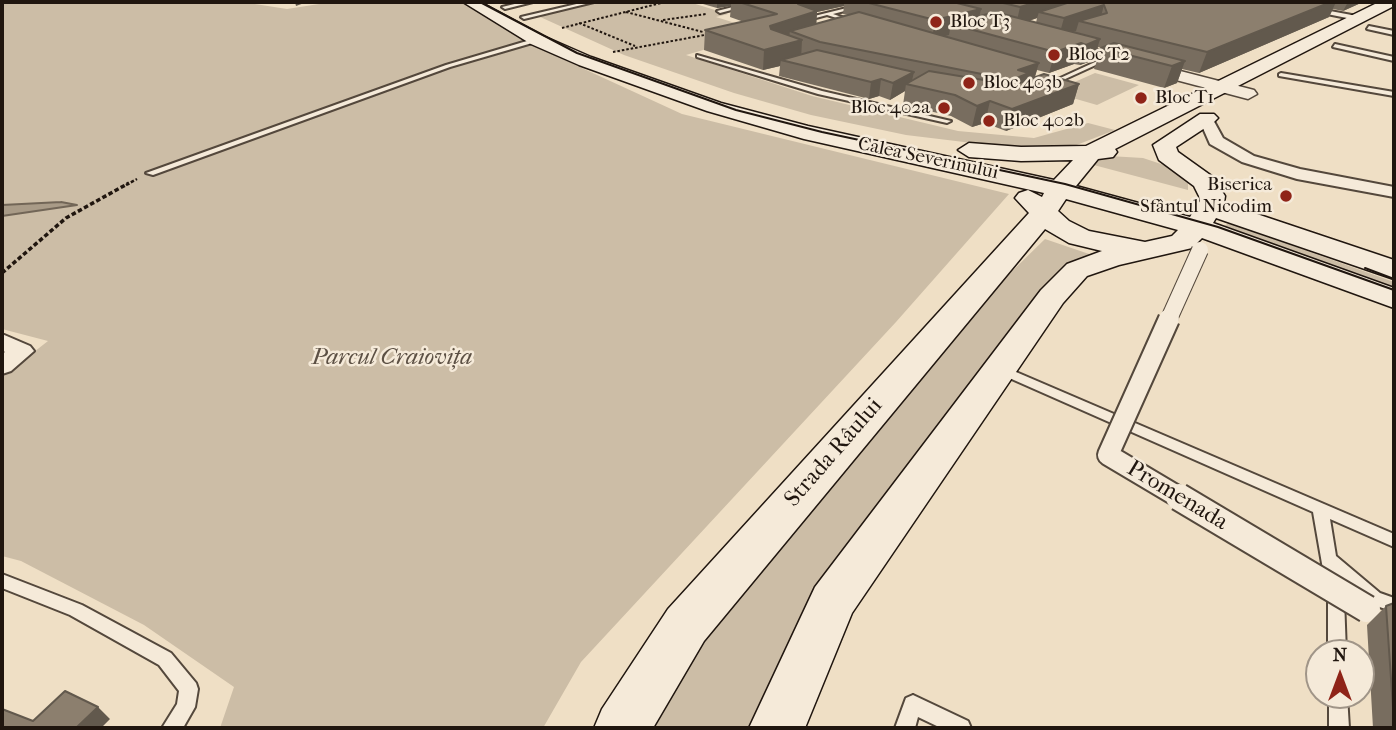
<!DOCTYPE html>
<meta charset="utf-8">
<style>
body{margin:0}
#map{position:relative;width:1396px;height:730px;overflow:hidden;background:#efdfc5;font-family:"IM FELL French Canon",serif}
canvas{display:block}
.frame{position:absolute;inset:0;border:4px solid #20160f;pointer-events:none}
.north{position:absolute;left:1305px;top:639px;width:70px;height:70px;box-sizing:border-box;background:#f5ead9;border:2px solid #a09588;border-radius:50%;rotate:0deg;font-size:19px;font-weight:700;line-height:28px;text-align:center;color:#20160f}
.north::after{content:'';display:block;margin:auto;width:24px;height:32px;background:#8f2418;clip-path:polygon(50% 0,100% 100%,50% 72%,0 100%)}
</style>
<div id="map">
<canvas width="1396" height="730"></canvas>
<div class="frame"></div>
<div class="north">N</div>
</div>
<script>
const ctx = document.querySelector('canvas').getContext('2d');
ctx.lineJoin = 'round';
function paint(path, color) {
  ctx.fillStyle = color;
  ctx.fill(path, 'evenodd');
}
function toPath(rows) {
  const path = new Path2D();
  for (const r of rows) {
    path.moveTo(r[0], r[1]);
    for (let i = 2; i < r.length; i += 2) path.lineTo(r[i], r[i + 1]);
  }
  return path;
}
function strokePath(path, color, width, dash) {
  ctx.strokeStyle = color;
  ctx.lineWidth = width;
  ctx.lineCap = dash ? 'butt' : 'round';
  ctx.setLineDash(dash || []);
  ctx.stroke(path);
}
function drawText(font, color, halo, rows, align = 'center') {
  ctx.font = font + ' "IM FELL French Canon",serif';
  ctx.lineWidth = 5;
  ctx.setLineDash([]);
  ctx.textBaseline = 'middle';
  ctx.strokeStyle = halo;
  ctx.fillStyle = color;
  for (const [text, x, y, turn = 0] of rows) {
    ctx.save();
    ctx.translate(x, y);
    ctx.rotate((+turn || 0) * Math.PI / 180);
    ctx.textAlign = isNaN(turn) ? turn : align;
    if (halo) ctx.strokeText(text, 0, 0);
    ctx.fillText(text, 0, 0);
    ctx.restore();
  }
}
paint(toPath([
 [2,2,242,2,287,9,332,2,461,2,558,57,682,114,1009,194,896,322,581,662,543,728,220,728,234,687,144,625,21,561,2,556,2,377,48,341,2,329],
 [600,2,689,2,728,14,716,17,751,28,734,41,686,55,812,96,958,131,1034,138,1088,123,1115,130,1074,146,1022,149,906,135,811,115,734,93,624,55,538,16],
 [1095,73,1139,85,1097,105,1052,92],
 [1109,156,1143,158,1167,166,1188,181,1188,190,1090,164,1096,159],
 [1229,223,1394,282,1394,287,1224,226],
 [1045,239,1092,255,1067,267,815,596,748,728,644,728,751,573,1000,283]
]), '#ccbda6');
const water = toPath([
 [61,202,77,205,2,216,2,205,61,202]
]);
paint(water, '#a99b87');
strokePath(water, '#726657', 2);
const service = toPath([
 [523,2,533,2,505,9,502,7,523,2],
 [585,2,594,2,524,19,521,17,585,2],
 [753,2,762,2,720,13,717,11,753,2],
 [871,2,879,2,833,14,856,22,856,24,827,15,801,22,798,20,871,2],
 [1314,8,1357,16,1360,18,1357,20,1312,11,1314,8],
 [1369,26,1394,31,1394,35,1367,29,1369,26],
 [537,38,539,41,450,67,153,175,146,173,446,65,537,38],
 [1335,44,1394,57,1394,61,1333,47,1335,44],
 [697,55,822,91,951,121,947,123,818,94,697,57,697,55],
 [1106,57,1111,58,1050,86,1045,85,1106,57],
 [1281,73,1394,92,1394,96,1279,76,1279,74,1281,73],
 [1002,366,1394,534,1394,547,1330,519,1336,556,1380,593,1394,598,1394,612,1374,605,1358,605,1352,603,1350,598,1352,593,1355,592,1341,579,1344,598,1346,653,1328,653,1328,598,1313,512,998,373,996,370,998,367,1002,366],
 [2,574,82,605,171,653,196,683,198,689,195,707,183,728,162,728,177,704,179,691,159,665,70,615,2,588,2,574],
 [913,695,968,721,971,728,941,728,918,717,915,728,895,728,906,698,913,695],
 [1329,695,1347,695,1349,728,1329,728,1329,695]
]);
const minor = toPath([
 [1206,115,1211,116,1223,138,1254,156,1300,169,1394,187,1394,197,1297,179,1242,162,1210,144,1199,119,1206,115],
 [2,334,30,346,34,351,11,371,2,374,2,354,5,352,2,350,2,334]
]);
const tertiary = toPath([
 [1056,39,1254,90,1257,94,1248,99,1051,47,1048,44,1056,39]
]);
const secondary = toPath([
 [463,2,480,2,543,36,591,57,721,103,808,126,1054,180,1073,160,1021,161,969,157,958,150,969,143,1021,147,1086,146,1379,2,1394,2,1394,6,1115,149,1117,152,1113,157,1098,159,1076,186,1190,217,1200,201,1199,196,1194,186,1159,160,1153,145,1200,114,1214,114,1218,118,1214,122,1176,147,1178,152,1213,177,1225,196,1224,203,1394,260,1394,279,1216,218,1213,223,1394,288,1394,308,1202,238,1192,248,1119,265,1087,276,1063,303,852,613,805,728,749,728,815,587,1041,290,1067,264,1102,251,1069,243,1045,229,704,641,653,728,594,728,602,709,668,609,1029,213,1015,198,1019,193,1028,190,1042,197,1044,193,804,139,707,111,579,65,531,44,463,2],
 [1066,199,1178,230,1172,236,1145,242,1089,231,1069,221,1058,211,1066,199]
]);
strokePath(service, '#54483c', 4);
strokePath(minor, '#54483c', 4);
strokePath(tertiary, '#54483c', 3);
strokePath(secondary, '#20160f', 3);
strokePath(toPath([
 [626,12,703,32],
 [663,20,706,14],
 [579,23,635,46],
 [562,28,665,2],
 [613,52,710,34]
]), '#20160f', 2, [2.5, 2]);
strokePath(toPath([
 [126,185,137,179]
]), '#20160f', 2.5, [3.5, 2]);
strokePath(toPath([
 [2,273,66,218,129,183]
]), '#20160f', 3.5, [4.5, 2.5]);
paint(service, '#f5ead9');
paint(minor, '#f5ead9');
paint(tertiary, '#f5ead9');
paint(secondary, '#f5ead9');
strokePath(toPath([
 [480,2,577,53,736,110,822,132,1065,184,1218,227,1394,290],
 [1365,268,1394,279]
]), '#20160f', 2);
const pedestrianBridgeFar2 = toPath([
 [1168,321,1200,250]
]);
const pedestrianBridgeFar1 = toPath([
 [1169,319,1108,455,1182,499]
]);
const pedestrianBridge = toPath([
 [1179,497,1367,609]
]);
strokePath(pedestrianBridgeFar2, '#54483c', 18, []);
strokePath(pedestrianBridgeFar1, '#54483c', 24, []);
strokePath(pedestrianBridge, '#54483c', 30, []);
strokePath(pedestrianBridgeFar2, '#f5ead9', 16);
strokePath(pedestrianBridgeFar1, '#f5ead9', 20);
strokePath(pedestrianBridge, '#f5ead9', 26);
paint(toPath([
 [696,2,1363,2,1343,11,1333,9,1329,17,1199,73,1182,69,1177,83,1164,88,1094,69,1102,48,1098,47,1094,60,1080,65,1074,64,1049,73,1037,70,1035,77,1079,84,1073,104,1006,131,985,123,972,127,951,116,903,105,905,91,890,100,879,96,869,99,779,76,780,66,763,70,704,50,705,30,744,22,730,17,731,6,717,8],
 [844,6,843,14,848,15,816,24,817,12],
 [1037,18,1036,23,1029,21],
 [1394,602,1394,728,1373,728,1367,625,1386,606,1392,604]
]), '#786d5f');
paint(toPath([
 [295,2,307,2,296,6],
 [717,2,731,2,731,6,717,8],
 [799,2,844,2,844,6,817,12,816,30,790,31,789,38,769,45,770,26],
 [1037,2,1087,2,1039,12,1037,18,1016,25,1020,7],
 [1331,2,1336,2,1329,17,1199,73,1207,52],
 [1348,2,1363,2,1343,11],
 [1104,5,1099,24,1079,21,1076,31,1059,36,1064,18],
 [981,9,977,27,951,24,949,35,932,39,935,20],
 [1100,39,1094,60,1080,65,1086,45],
 [802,40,801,60,781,60,780,66,763,70,764,50],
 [1081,43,1074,64,1049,73,1055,52],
 [1185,61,1177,83,1164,88,1172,66],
 [1039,63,1034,79,1008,96,1012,80,1018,70],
 [914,72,911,85,906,84,905,91,890,100,893,83],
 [881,79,879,96,869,99,871,82],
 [1079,84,1073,104,1006,131,1012,109],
 [990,101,985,123,972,127,977,106],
 [98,707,110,719,101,728,76,728]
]), '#62594d');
const building = toPath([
 [739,2,799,2,798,4,817,11,770,26,771,29,802,40,764,50,705,30,777,14,739,2],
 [865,2,953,2,981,9,935,20,865,2],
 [999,2,1037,2,1020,7,999,2],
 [1070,2,1331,2,1207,52,1079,21,1107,13,1104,5,1064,18,1039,12,1070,2],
 [859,12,1039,63,1018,70,1029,73,1012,80,820,42,790,31,859,12],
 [995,12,1100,39,1086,45,1081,43,1055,52,951,24,995,12],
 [1114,43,1185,61,1172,66,1101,48,1114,43],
 [817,50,914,72,893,83,881,79,871,82,781,60,817,50],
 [929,71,1014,85,1044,74,1079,84,1012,109,990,101,977,106,955,95,906,84,929,71],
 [1394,603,1394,722,1386,606,1394,603],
 [65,691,98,707,76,728,2,728,2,709,33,721,65,691]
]);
paint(building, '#8c7f6e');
strokePath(building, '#62594d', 2);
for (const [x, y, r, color] of [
 [936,22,7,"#8f2418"],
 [1054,55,7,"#8f2418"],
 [969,83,7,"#8f2418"],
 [1141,98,7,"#8f2418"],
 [944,108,7,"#8f2418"],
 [989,121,7,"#8f2418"],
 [1286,196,7,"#8f2418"]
]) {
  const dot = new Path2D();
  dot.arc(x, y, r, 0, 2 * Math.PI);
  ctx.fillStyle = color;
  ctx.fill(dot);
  strokePath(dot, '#f5ead9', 2.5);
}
drawText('19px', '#20160f', '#f5ead9', [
 ["Bloc T3",950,22],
 ["Bloc T2",1068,55],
 ["Bloc 403b",983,83],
 ["Bloc T1",1155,98],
 ["Bloc 402a",930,108,"right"],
 ["Bloc 402b",1003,121],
 ["Biserica",1272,185,"right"],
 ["Sfântul Nicodim",1272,207,"right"]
], 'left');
drawText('19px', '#20160f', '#f5ead9', [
 ["Calea Severinului",928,159,12]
]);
drawText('italic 23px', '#5c5044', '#f5ead9', [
 ["Parcul Craiovița",392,358]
]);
drawText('23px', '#20160f', '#f5ead9', [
 ["Strada Râului",834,453,-49],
 ["Promenada",1177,496,31]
]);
</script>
